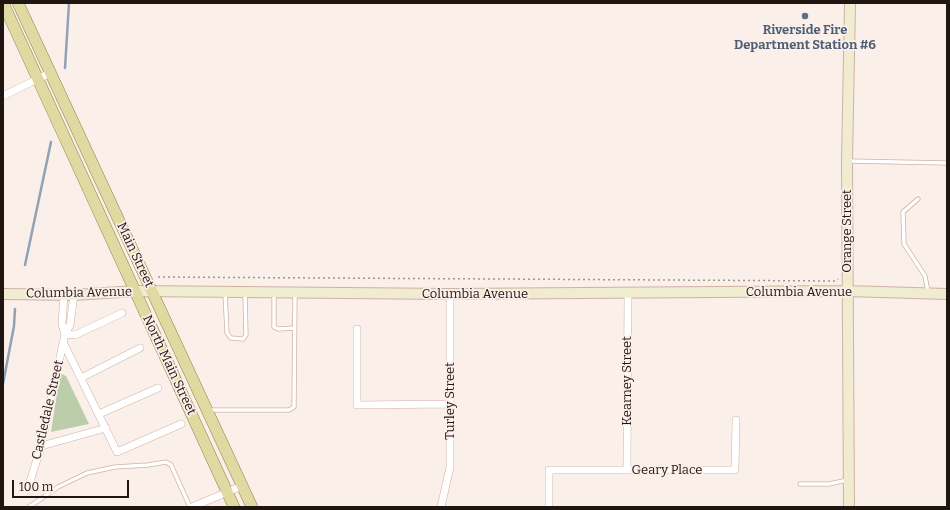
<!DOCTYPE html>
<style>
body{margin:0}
#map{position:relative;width:950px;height:510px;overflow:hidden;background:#fbefea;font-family:Bitter,serif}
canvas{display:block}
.frame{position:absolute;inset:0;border:4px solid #201611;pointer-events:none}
.scale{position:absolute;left:12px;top:480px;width:117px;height:18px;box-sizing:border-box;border:2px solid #201611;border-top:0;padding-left:5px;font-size:12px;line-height:14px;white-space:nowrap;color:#201611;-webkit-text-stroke:3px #fbefea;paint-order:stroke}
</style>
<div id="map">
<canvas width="950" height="510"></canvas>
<div class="frame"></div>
<div class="scale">100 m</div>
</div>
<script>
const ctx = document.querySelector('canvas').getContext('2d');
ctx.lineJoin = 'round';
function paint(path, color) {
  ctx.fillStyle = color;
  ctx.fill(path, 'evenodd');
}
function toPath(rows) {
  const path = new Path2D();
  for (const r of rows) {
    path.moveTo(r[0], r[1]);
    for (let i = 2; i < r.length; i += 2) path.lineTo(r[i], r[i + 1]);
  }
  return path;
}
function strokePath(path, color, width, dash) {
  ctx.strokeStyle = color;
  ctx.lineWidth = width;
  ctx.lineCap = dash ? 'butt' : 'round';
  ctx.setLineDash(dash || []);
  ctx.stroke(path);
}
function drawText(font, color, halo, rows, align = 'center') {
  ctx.font = font + ' Bitter,serif';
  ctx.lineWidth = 3.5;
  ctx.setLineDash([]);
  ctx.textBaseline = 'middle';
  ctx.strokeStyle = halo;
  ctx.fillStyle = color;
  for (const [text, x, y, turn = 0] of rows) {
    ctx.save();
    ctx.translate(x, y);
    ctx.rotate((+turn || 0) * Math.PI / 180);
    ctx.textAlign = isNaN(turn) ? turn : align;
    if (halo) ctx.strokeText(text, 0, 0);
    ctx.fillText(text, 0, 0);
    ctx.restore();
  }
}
paint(toPath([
 [60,373,66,376,89,424,51,432]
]), '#bccdab');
strokePath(toPath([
 [65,68,69,3],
 [25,265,51,142],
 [3,384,14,326,15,309]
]), '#91a2b4', 2.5);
const lane = toPath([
 [848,161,947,163],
 [918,199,903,212,904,244,925,276,928,292],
 [225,293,227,333,231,338,243,339,246,335,245,294],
 [274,293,274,327,278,329,294,328],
 [209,410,289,410,294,407,295,294],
 [800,484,829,484,848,480],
 [29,507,58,487,87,473,115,467,148,465,166,462,171,465,190,507]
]);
const street = toPath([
 [3,96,50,73],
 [64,295,62,324,65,334],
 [357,329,357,405,451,404],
 [65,334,75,335,122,313],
 [63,342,117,452,181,424],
 [81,378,140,348],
 [99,414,158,388],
 [41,446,106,428],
 [627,470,628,293],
 [29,485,41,446,65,334,70,325,74,295],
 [192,507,242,486],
 [441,507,450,467,450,294],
 [549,507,549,470,735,470,736,420]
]);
const secondary = toPath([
 [3,294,74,295,136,291,450,294,847,291,947,294],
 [849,507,847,161,850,3]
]);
const primary = toPath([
 [3,3,234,507],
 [18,3,252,507]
]);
strokePath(lane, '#cfb2a5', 5);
strokePath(street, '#cfb2a5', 8);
strokePath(secondary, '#cfb2a5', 12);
strokePath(primary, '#8f8446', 12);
strokePath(toPath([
 [158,277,836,281,838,279]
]), '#a09590', 1.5, [2, 3]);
strokePath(lane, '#fff', 3.5);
strokePath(street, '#fff', 7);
strokePath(secondary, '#efecd0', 10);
strokePath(primary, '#e0d9a1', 11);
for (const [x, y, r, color] of [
 [805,16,4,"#5c6f8a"]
]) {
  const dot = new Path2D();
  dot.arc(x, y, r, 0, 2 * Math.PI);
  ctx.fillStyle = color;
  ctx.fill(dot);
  strokePath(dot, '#fbefea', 1.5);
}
drawText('bold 13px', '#4e5e75', '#fbefea', [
 ["Riverside Fire",805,30],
 ["Department Station #6",805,45]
]);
drawText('13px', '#201611', '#fbefea', [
 ["Orange Street",847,231,-90],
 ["Main Street",135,255,65],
 ["Columbia Avenue",799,292],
 ["Columbia Avenue",79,293,-1],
 ["Columbia Avenue",475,294],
 ["North Main Street",169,365,65],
 ["Kearney Street",627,381,-90],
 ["Turley Street",450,401,-90],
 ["Castledale Street",48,410,-77],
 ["Geary Place",667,470]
]);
</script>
